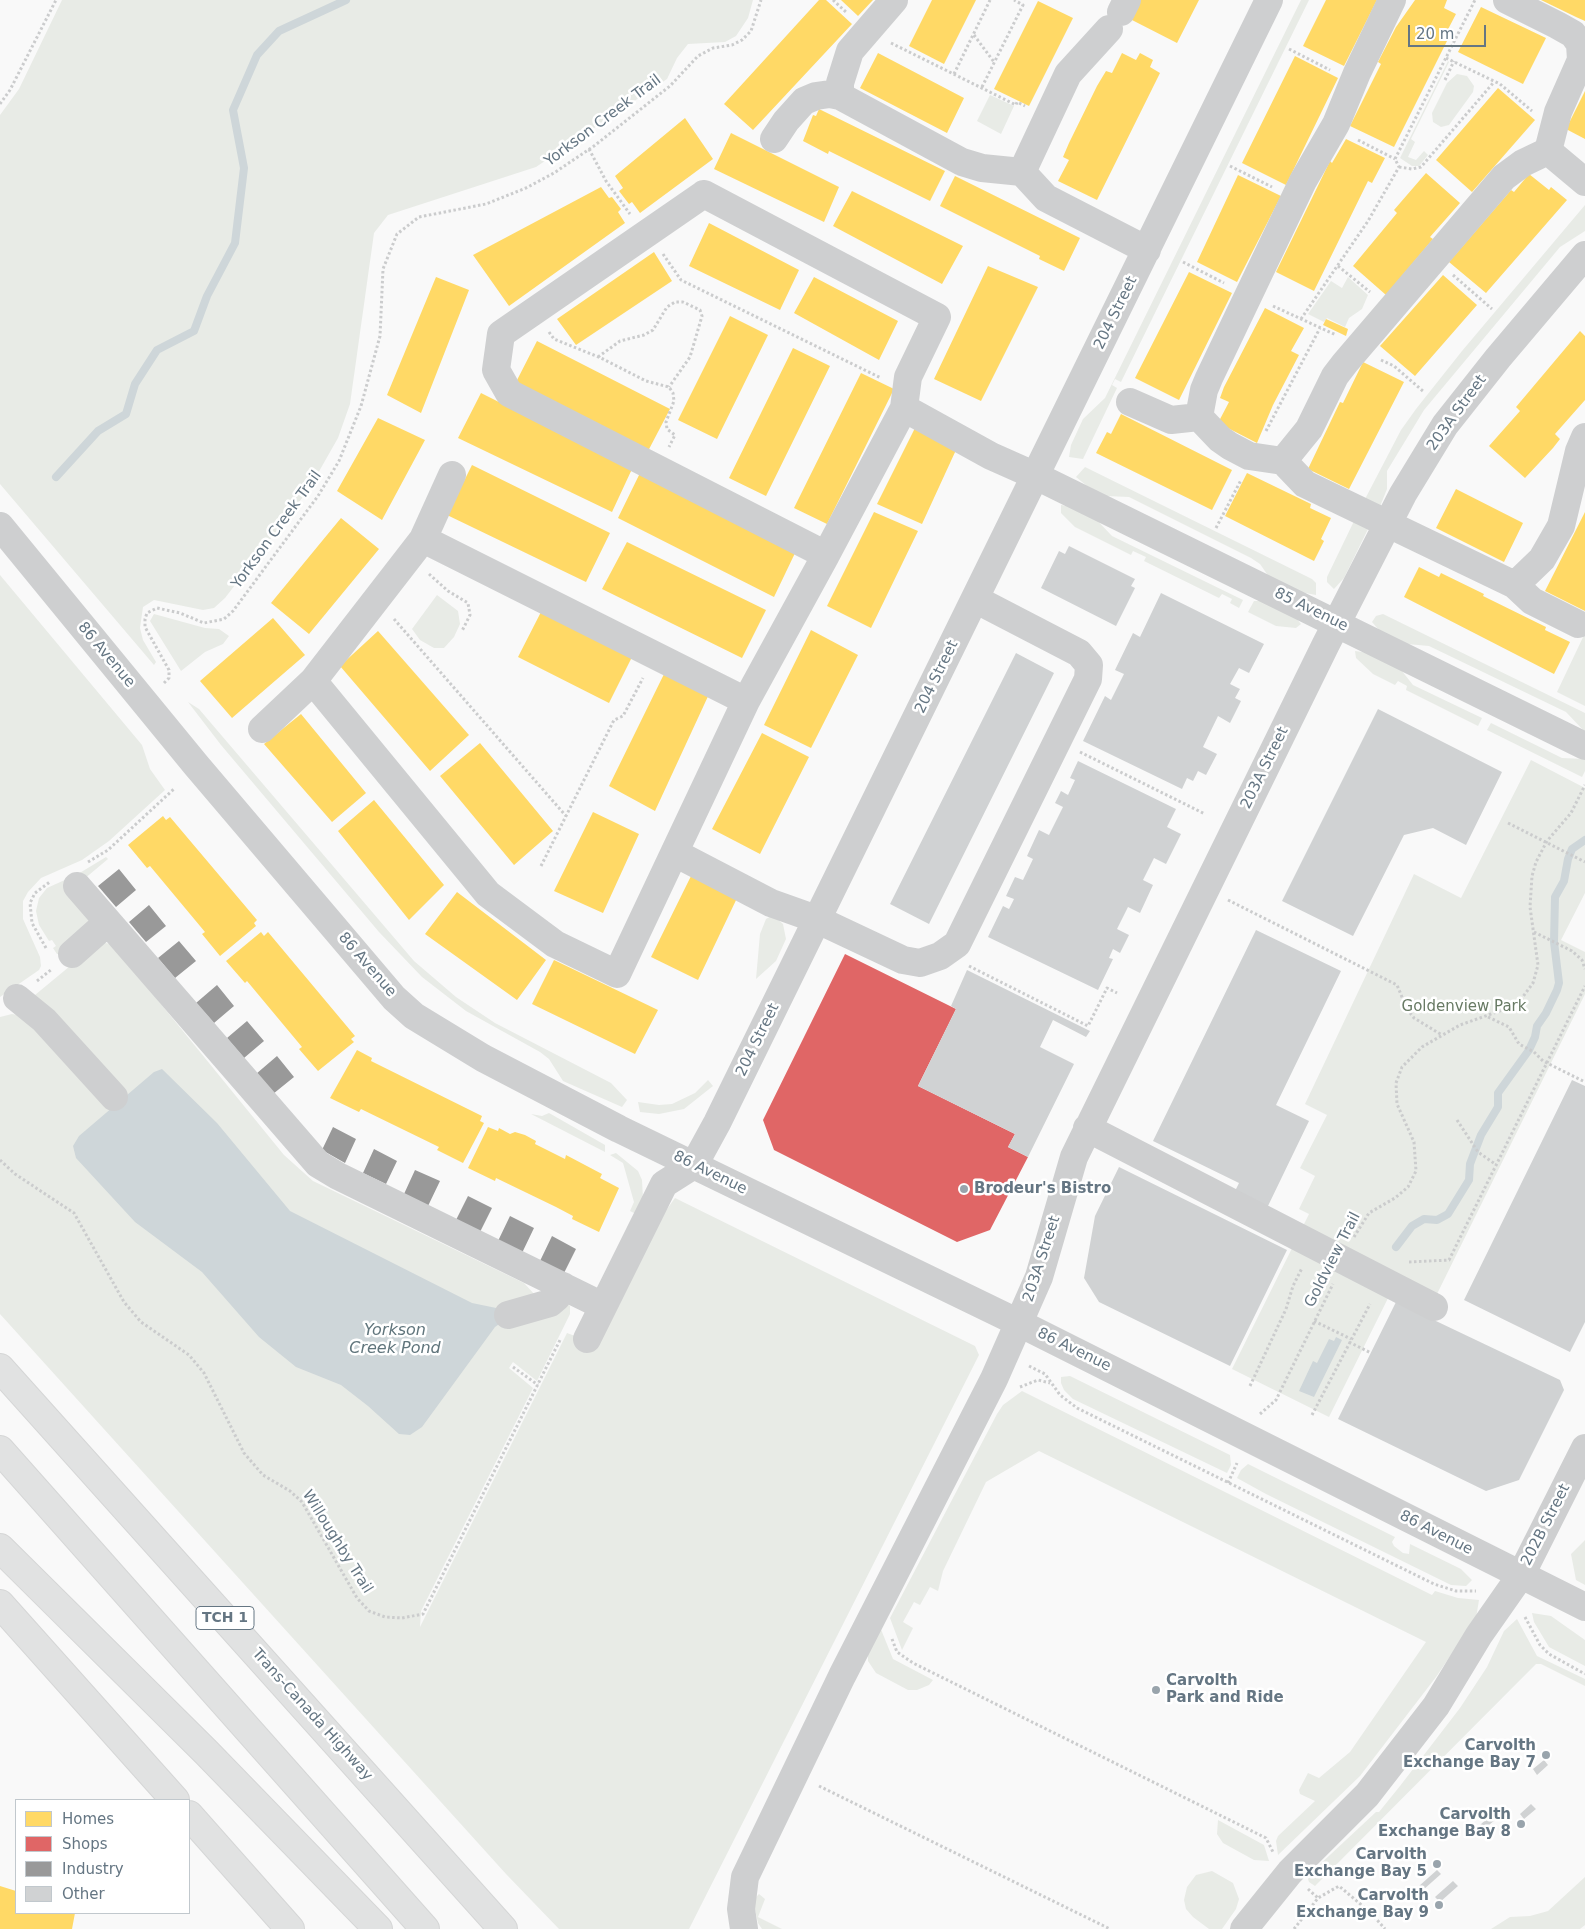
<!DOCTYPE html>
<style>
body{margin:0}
#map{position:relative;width:1585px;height:1929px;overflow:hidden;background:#f9f9f9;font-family:"DejaVu Sans",sans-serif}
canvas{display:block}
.legend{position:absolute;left:15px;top:1799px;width:175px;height:115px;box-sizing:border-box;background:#fff;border:1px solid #c1c8cd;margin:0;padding:6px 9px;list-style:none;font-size:15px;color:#657683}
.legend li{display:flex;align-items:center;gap:10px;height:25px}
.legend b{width:25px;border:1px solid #c1c8cd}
.scale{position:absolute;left:1408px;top:25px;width:78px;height:22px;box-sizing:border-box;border:2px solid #657683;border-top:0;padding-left:6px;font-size:15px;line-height:18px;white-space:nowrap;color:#657683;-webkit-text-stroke:4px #fff;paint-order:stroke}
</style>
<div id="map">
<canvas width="1585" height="1929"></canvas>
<ul class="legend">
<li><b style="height:14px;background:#ffd966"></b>Homes</li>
<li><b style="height:14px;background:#e06666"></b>Shops</li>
<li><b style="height:14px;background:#999"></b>Industry</li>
<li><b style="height:14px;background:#d0d2d3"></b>Other</li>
</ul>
<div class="scale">20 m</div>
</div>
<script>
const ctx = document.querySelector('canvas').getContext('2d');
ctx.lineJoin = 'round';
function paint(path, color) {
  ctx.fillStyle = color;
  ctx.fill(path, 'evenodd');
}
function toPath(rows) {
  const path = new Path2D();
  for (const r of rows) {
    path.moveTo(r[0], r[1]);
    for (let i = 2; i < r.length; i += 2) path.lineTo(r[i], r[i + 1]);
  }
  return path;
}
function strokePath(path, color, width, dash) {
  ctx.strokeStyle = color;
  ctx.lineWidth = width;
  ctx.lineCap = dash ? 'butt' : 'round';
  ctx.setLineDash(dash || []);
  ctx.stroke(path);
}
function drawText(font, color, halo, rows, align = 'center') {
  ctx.font = font + ' "DejaVu Sans",sans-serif';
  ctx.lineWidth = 5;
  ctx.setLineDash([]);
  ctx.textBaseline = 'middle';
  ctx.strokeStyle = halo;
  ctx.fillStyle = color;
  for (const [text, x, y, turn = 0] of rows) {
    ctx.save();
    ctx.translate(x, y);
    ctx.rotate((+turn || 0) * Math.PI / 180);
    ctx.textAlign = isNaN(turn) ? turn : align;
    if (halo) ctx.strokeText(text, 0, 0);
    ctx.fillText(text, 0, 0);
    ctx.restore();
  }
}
paint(toPath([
 [62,0,753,0,748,18,736,36,725,42,688,44,677,58,667,79,536,167,388,215,374,233,350,404,338,438,309,489,225,598,214,608,203,610,154,600,143,607,140,628,143,640,156,662,154,665,0,484,0,115,19,89],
 [1301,0,1309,0,1121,382,1115,379,1112,385,1117,388,1083,459,1069,457,1071,445,1083,419,1105,398],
 [1448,61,1449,62,1411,139,1415,142,1408,157,1416,160,1424,151,1428,155,1419,166,1412,166,1400,158],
 [1457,74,1467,76,1474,86,1473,92,1449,125,1441,127,1433,122,1432,113,1447,83],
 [990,95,1014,106,1001,134,977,121],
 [1585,205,1585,231,1560,247,1424,410,1387,471,1387,489,1379,509,1364,501,1401,430,1416,409,1462,351],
 [1348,277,1368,295,1362,309,1349,318,1345,327,1327,318,1324,322,1308,314,1331,281,1342,288],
 [1085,467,1312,579,1316,583,1316,595,1300,592,1269,577,1260,564,1251,558,1129,497,1106,496,1087,486,1076,477],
 [1061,505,1068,506,1093,516,1112,536,1243,600,1239,608,1230,603,1232,599,1222,594,1219,598,1144,561,1146,557,1133,551,1131,555,1075,527,1061,513],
 [1355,519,1369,527,1344,578,1334,589,1327,582,1327,577],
 [0,575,142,745,150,769,165,790,109,841,82,860,41,878,28,892,23,901,23,919,40,957,41,966,39,970,0,997],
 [437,595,458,611,460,624,454,637,444,648,434,648,420,640,412,629],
 [1254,601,1264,601,1296,618,1301,624,1296,628,1276,626,1248,612],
 [154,614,205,628,219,629,229,636,223,644,205,652,181,671,150,621],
 [1383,614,1585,713,1585,732,1566,712,1429,646,1407,644,1379,630,1372,622,1376,616],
 [1585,633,1585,706,1557,692],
 [1355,651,1369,653,1398,666,1413,685,1482,718,1478,726,1406,690,1407,686,1398,681,1395,685,1373,674,1356,658],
 [188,702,199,709,414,961,456,997,495,1023,611,1083,627,1100,622,1107,563,1081,549,1059,540,1052,466,1011,422,977,379,932,221,745],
 [1491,723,1562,758,1585,759,1585,771,1582,777,1487,730],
 [1531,760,1585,788,1585,893,1561,940,1585,952,1585,994,1436,1296,1398,1278,1329,1417,1232,1369,1309,1214,1299,1209,1315,1176,1300,1168,1327,1115,1305,1104,1414,874,1461,898],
 [106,857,108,859,71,890,90,919,88,926,59,954,57,954,53,948,56,946,52,940,49,941,39,925,36,911,39,898,47,888,78,874],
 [773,915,783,924,786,939,776,961,756,979,760,934,766,919],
 [105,943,112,944,284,1155,313,1181,524,1283,536,1296,565,1300,570,1306,570,1314,537,1381,513,1362,509,1368,533,1388,421,1611,420,1627,567,1333,575,1336,675,1198,975,1346,979,1355,689,1929,559,1929,506,1874,0,1314,0,1017,12,1014,22,1016,35,995,93,947],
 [708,1080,713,1086,684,1109,659,1114,640,1112,638,1102,659,1105,672,1104,695,1093],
 [549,1113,605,1145,605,1152,531,1114,542,1116],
 [616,1153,638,1171,642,1180,643,1199,636,1214,630,1211,634,1202,623,1163,610,1155],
 [1070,1376,1230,1455,1231,1465,1227,1473,1073,1399,1064,1390,1061,1383,1061,1377],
 [1022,1391,1432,1595,1435,1591,1458,1598,1479,1600,1476,1618,1436,1677,1360,1776,1278,1855,1276,1841,1278,1836,1315,1801,1300,1794,1299,1790,1308,1773,1319,1778,1350,1752,1426,1642,1039,1451,986,1482,943,1571,938,1591,930,1587,920,1605,914,1602,903,1622,913,1628,902,1650,890,1618,997,1414,1003,1405],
 [1248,1464,1395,1537,1392,1542,1394,1546,1403,1553,1409,1554,1410,1544,1461,1569,1472,1580,1466,1586,1451,1585,1266,1494,1237,1478,1241,1470],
 [1585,1540,1585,1585,1576,1580,1571,1554],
 [1532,1613,1551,1616,1585,1640,1585,1666,1549,1647,1534,1622],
 [1517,1619,1537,1656,1585,1679,1585,1686,1541,1664,1536,1664,1315,1886,1309,1882,1308,1879,1316,1868,1376,1812,1379,1812,1400,1786,1460,1708,1487,1667,1504,1631],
 [880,1627,893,1659,933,1680,929,1685,917,1690,908,1690,876,1673,868,1661,868,1652],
 [1218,1820,1264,1845,1269,1861,1254,1860,1223,1843,1217,1834],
 [1212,1871,1233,1883,1239,1899,1236,1909,1222,1929,1209,1929,1193,1917,1186,1909,1184,1900,1187,1887,1196,1875],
 [1585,1877,1585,1925,1580,1929,1491,1929,1510,1917,1530,1916,1548,1911],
 [759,1894,765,1899,758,1917,782,1929,762,1929,758,1923,753,1900]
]), '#e8ebe6');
paint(toPath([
 [162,1069,217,1123,290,1211,472,1303,506,1310,506,1319,495,1327,422,1427,410,1435,399,1434,368,1406,341,1385,296,1367,259,1337,202,1272,135,1222,76,1158,73,1146,79,1136,154,1072],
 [1336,1337,1342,1340,1314,1397,1299,1391,1313,1361,1317,1363,1329,1339,1334,1341]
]), '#ced6d9');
paint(toPath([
 [819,0,826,0,852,24,753,130,724,104],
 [841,0,873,0,858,16],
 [932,0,976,0,944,64,909,46],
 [1139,0,1199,0,1177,43,1130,19],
 [1326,0,1377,0,1344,66,1303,46],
 [1415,0,1447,0,1444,8,1456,14,1444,37,1448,39,1394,147,1350,126,1381,64,1378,62,1396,27],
 [1541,0,1585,0,1585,21,1576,17],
 [1038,1,1073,18,1029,106,994,89],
 [1481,7,1546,38,1523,84,1458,52],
 [878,53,964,98,947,133,860,88],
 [1122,53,1136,60,1140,53,1153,60,1150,67,1160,73,1097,200,1058,181,1069,160,1063,157,1069,143,1097,86,1106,71,1112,73],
 [1295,56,1338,78,1286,185,1242,163],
 [1498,88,1535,120,1472,192,1436,160],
 [1585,91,1585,139,1566,129],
 [819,109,945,171,930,201,829,151,828,154,803,141,813,115,816,116],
 [685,118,713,159,640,213,632,202,629,204,619,191,623,188,615,176],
 [731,133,839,187,824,222,714,169],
 [1346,139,1385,158,1372,183,1368,181,1314,291,1276,272,1330,161,1332,163],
 [1426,173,1460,203,1430,237,1433,239,1386,295,1353,266,1397,213,1394,210],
 [1529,174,1549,190,1551,187,1567,200,1486,293,1449,262,1511,190,1514,192],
 [1238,175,1281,196,1237,282,1197,262],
 [955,176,1080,238,1064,271,1039,259,1040,256,940,206],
 [601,187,609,198,612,197,621,209,618,212,625,223,509,306,473,255],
 [852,191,963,246,942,284,833,226],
 [709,223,799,270,780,310,689,266],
 [654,252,672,281,576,345,557,319],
 [988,266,1038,287,981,401,934,379],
 [1189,272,1232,293,1179,400,1135,378],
 [1443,275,1477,305,1415,376,1380,346],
 [436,277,469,290,421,413,387,395],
 [814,277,898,321,879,360,794,313],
 [1265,308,1304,328,1291,351,1299,355,1273,405,1257,443,1218,423,1229,402,1220,398,1224,387],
 [730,316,768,335,717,439,678,420],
 [1326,319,1348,329,1346,336,1323,325],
 [1580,331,1585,336,1585,400,1555,434,1560,439,1553,448,1525,478,1489,446,1520,411,1516,407],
 [537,341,670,409,647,453,515,384],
 [793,348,830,366,766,496,729,478],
 [1363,362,1404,382,1349,489,1308,469,1340,402,1343,403],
 [861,373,894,389,827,524,794,508],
 [481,393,632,469,612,512,458,438],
 [1121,414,1232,470,1212,510,1096,453,1107,432,1111,434],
 [378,418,425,440,382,520,337,491],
 [915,428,956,450,922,524,877,504],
 [472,465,610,533,586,582,447,515],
 [641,471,796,551,774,597,618,518],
 [1247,473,1311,504,1310,508,1331,518,1321,539,1324,541,1314,561,1225,516],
 [1456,489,1523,523,1504,562,1436,528],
 [874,512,918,531,871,628,827,606],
 [1585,512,1585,611,1545,591],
 [341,518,379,549,309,634,271,603],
 [627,542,766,610,742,658,602,589],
 [1419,567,1439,577,1441,573,1484,594,1483,596,1546,627,1545,630,1570,642,1554,674,1404,597],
 [541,612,633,655,609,703,518,657],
 [273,618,305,655,232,718,200,681],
 [811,630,858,655,811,748,764,725],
 [378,631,469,735,430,771,340,666],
 [665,672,710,692,655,811,609,786],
 [301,714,366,793,332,822,264,744],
 [762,733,809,757,760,854,712,829],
 [480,743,553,831,514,865,440,776],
 [374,800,444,885,409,920,338,831],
 [593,812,639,834,603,913,554,891],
 [163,816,166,820,170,817,257,920,254,923,256,926,220,956,202,934,205,932,150,866,147,868,128,845],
 [693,872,738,896,698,980,651,957],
 [457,892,546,960,517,1000,425,934],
 [261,932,264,936,268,932,355,1036,351,1039,354,1042,318,1071,299,1049,302,1047,247,981,245,983,226,961],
 [554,960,658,1010,635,1054,532,1004],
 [357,1050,372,1058,371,1061,482,1116,480,1121,484,1123,463,1163,437,1150,439,1147,361,1109,359,1112,330,1098],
 [488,1127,498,1131,499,1128,510,1134,515,1132,525,1135,536,1141,535,1144,565,1159,566,1155,602,1174,600,1178,619,1188,599,1232,572,1219,573,1216,556,1207,496,1178,495,1181,468,1168],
 [0,1886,16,1891,16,1913,75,1913,72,1929,0,1929]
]), '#ffd966');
paint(toPath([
 [845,954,956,1009,918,1086,1015,1134,1008,1147,1028,1157,990,1230,957,1242,774,1150,763,1120]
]), '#e06666');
paint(toPath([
 [119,869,136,890,116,907,98,886],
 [149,905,166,926,146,942,129,922],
 [179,941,196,961,175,978,158,958],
 [217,985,234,1006,214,1023,196,1003],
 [247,1021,264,1041,244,1058,227,1038],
 [277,1056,294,1077,273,1094,256,1074],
 [333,1127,356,1139,345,1163,322,1150],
 [374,1149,397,1161,386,1184,363,1173],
 [415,1170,440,1181,428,1206,404,1194],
 [468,1196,492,1208,480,1232,456,1220],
 [510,1216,534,1228,522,1253,498,1241],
 [552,1236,576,1249,564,1273,540,1261]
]), '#999');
strokePath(toPath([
 [56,477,98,431,126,414,135,384,157,350,194,331,207,296,235,243,244,168,233,110,257,55,279,31,346,0],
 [1396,1247,1412,1226,1424,1219,1437,1220,1448,1214,1469,1180,1470,1164,1481,1135,1498,1107,1498,1093,1529,1050,1535,1037,1537,1026,1546,1013,1557,990,1559,983,1554,942,1555,897,1564,881,1568,859,1572,849,1585,840]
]), '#ced6d9', 8);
paint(toPath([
 [1069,546,1135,579,1131,586,1135,588,1116,626,1041,588,1059,551,1065,554],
 [1161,593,1264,644,1249,673,1239,668,1230,684,1240,689,1235,698,1241,701,1230,723,1218,716,1203,747,1217,754,1206,775,1198,771,1193,781,1187,778,1182,789,1083,741,1105,696,1111,700,1124,674,1115,670,1133,633,1140,637],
 [1016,653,1054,673,929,924,890,904],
 [1378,709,1502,772,1466,845,1433,828,1404,835,1353,936,1282,901],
 [1078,761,1176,809,1167,827,1181,834,1166,864,1154,858,1143,880,1153,885,1140,913,1128,907,1117,929,1129,935,1120,953,1113,949,1109,958,1113,959,1098,990,988,937,1003,906,1009,909,1014,899,1006,896,1015,877,1023,880,1033,859,1027,856,1039,830,1049,835,1063,807,1055,803,1061,791,1068,795,1075,780,1070,778],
 [1256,930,1341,971,1276,1105,1309,1121,1267,1208,1234,1193,1239,1183,1153,1141],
 [967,970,1090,1031,1086,1037,1053,1020,1040,1047,1074,1064,1028,1157,1008,1147,1015,1134,918,1086,956,1009,951,1006],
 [1572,1080,1585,1086,1585,1322,1570,1352,1464,1300],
 [1119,1167,1287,1250,1230,1366,1099,1302,1084,1278,1095,1216],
 [1396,1302,1560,1380,1564,1390,1519,1480,1486,1491,1338,1419],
 [1544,1760,1548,1765,1537,1775,1533,1769],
 [1531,1804,1536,1809,1524,1819,1520,1814],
 [1491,1815,1495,1820,1484,1829,1480,1825],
 [1437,1870,1441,1874,1423,1890,1419,1886],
 [1453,1881,1458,1886,1440,1902,1435,1897]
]), '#d0d2d3');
const highway = toPath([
 [0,1368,503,1929],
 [0,1450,425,1929],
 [0,1548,206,1752,378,1929],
 [0,1604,175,1800],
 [189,1815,290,1929]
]);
strokePath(highway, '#d5d6d6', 30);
strokePath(toPath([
 [833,0,847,13],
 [974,35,994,62],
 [891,43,1016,105,1017,102,1025,106],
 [1289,49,1330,70],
 [1446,58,1500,84,1532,111],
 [954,74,990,0],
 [1445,80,1454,61],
 [982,87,1023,5,1014,0],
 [0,104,10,90,56,0],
 [1358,140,1395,159],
 [589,149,606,181,630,214],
 [1230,166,1272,187],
 [1399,167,1412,169,1421,167,1494,82],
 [663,254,681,280,881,378],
 [1183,262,1224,283],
 [1338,266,1370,292],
 [1453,275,1492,309],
 [1273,306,1336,335],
 [1301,319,1368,221,1399,167,1395,159,1475,0],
 [549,332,554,339,601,358,646,381,669,387,673,393,674,401,666,422,667,429,675,435,669,447],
 [598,357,620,341,644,335,653,330,667,307,675,302,683,302,700,310,702,316,690,357,669,387],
 [1381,360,1394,366,1424,392],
 [1266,431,1320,328],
 [1216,528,1241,480],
 [429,574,448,591,468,603,470,615,462,631],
 [394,619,566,816],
 [164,683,169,678,169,670,145,627,145,619,147,613,157,608,180,613,204,623,224,619,233,611,318,496,339,461,361,406,380,336,383,269,397,234,419,217,486,204,526,188,554,173,594,146,670,86,698,56,713,48,732,45,742,40,751,31,761,0],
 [1080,752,1205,814],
 [1508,823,1585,862],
 [88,862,108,850,175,788],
 [541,866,614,720,623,716,643,678],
 [1228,900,1397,985,1407,1009,1414,1018,1442,1035],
 [1534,932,1572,951,1582,960,1585,969],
 [46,948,32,923,30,903,35,893,51,881],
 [969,966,1088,1026,1107,988,1117,993],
 [37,981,52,969],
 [1488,1017,1509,1027,1519,1044,1534,1052,1543,1061,1585,1082],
 [1457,1120,1478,1152,1495,1164],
 [0,1160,15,1174,74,1213,124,1302,141,1322,189,1355,204,1373,244,1453,263,1475,290,1491,302,1502,357,1598,369,1611,385,1617,402,1618,423,1614,560,1340],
 [1354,1237,1369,1213,1395,1198,1408,1187,1416,1171,1414,1142,1397,1104,1396,1083,1402,1067,1422,1047,1460,1025,1508,1008,1522,998,1533,983,1538,965,1530,907,1532,876,1536,862,1547,841,1571,813,1585,785],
 [1409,1262,1449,1260,1585,986],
 [1314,1321,1351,1339],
 [1349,1342,1371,1353],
 [1029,1366,1045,1374,1060,1395,1077,1408,1434,1584,1456,1591,1476,1591],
 [513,1367,538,1385],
 [1250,1386,1286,1309,1293,1286,1302,1268],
 [1020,1387,1038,1380,1050,1383],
 [1260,1414,1276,1400,1333,1284],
 [1312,1415,1370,1304],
 [1228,1483,1237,1463],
 [1525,1617,1540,1645,1549,1654,1585,1674],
 [892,1639,897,1652,913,1663,1266,1838,1273,1852],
 [819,1786,1110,1929],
 [1308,1889,1318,1898],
 [1294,1929,1318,1898,1339,1886,1371,1913,1385,1929]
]), '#cbcccd', 3, [2.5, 2.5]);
strokePath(toPath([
 [1392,0,1357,73,1336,124,1303,181,1209,378,1204,390,1199,417,1220,439,1230,446,1249,456,1283,461,1305,484,1515,585,1542,559,1561,526,1579,451,1585,437],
 [1507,0,1557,25,1573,34,1580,44,1581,60,1558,112,1548,151],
 [1121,12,1127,0],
 [840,96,840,83,850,51,894,0],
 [774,139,786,121,804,101,816,96,830,94,840,96,962,162,982,168,1022,172,1046,198,1147,250],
 [1022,172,1068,74,1109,29],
 [704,194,937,317,908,377,904,408,826,555,509,393,496,370,501,334,704,194],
 [1130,402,1171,420,1199,417],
 [904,408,991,456,1036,476,1585,746],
 [1283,461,1309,429,1335,376,1345,363,1504,177,1523,163,1548,151,1585,182],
 [0,526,196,765,394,998,414,1016,483,1058,619,1129,1019,1323,1585,1607],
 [423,539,452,475],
 [1515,585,1532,601,1578,624],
 [746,701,423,539,313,681,488,894,555,944,617,974,746,701,826,555],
 [262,729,313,681],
 [675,853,771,903,816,919,903,960,920,963,940,956,957,944,1088,679,1089,665,1079,653,975,599],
 [77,886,318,1164,338,1176,603,1306],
 [72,954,108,922],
 [17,998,44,1020,114,1097],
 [1087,1128,1434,1307],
 [508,1315,550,1303,557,1297,563,1286],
 [587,1339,664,1184,694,1165,717,1123,1269,0],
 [744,1929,741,1909,745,1877,842,1676,994,1379,1039,1277,1074,1157,1326,644,1403,494,1445,425,1498,358,1585,255],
 [1244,1929,1290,1872,1367,1795,1436,1706,1479,1635,1521,1575,1585,1448]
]), '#cecfd0', 28);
strokePath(highway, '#e1e2e2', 28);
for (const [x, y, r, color] of [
 [964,1189,5,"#99a4ac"],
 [1156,1690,5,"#99a4ac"],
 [1546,1755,5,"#99a4ac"],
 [1521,1824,5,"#99a4ac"],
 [1437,1864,5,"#99a4ac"],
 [1439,1905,5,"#99a4ac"]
]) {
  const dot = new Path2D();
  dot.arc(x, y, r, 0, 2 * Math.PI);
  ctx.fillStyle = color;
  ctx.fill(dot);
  strokePath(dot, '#fff', 2);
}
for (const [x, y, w] of [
 [225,1618,58]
]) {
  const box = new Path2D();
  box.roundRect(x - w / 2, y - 11.5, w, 23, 4);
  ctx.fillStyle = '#fff';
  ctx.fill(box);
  strokePath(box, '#657683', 1);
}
drawText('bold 14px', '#657683', null, [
 ["TCH 1",225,1618]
]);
drawText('15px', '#657683', '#fff', [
 ["Yorkson Creek Trail",603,121,-37],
 ["204 Street",1116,313,-64],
 ["203A Street",1457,413,-54],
 ["Yorkson Creek Trail",277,530,-54],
 ["85 Avenue",1311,610,26],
 ["86 Avenue",106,655,50],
 ["204 Street",937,677,-64],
 ["203A Street",1265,768,-64],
 ["86 Avenue",367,965,49],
 ["204 Street",758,1040,-64],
 ["86 Avenue",710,1173,26],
 ["203A Street",1042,1259,-72],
 ["Goldview Trail",1333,1260,-63],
 ["86 Avenue",1074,1350,26],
 ["202B Street",1546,1525,-63],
 ["86 Avenue",1436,1533,27],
 ["Willoughby Trail",337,1542,58],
 ["Trans-Canada Highway",312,1715,48]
]);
drawText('15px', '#687a64', '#fff', [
 ["Goldenview Park",1464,1007]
]);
drawText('bold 15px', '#657683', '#fff', [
 ["Brodeur's Bistro",974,1189,"left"],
 ["Carvolth",1166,1681,"left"],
 ["Park and Ride",1166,1698,"left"],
 ["Carvolth",1536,1746],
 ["Exchange Bay 7",1536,1763],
 ["Carvolth",1511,1815],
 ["Exchange Bay 8",1511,1832],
 ["Carvolth",1427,1855],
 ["Exchange Bay 5",1427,1872],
 ["Carvolth",1429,1896],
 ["Exchange Bay 9",1429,1913]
], 'right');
drawText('italic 16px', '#60757c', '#fff', [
 ["Yorkson",395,1331],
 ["Creek Pond",395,1349]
]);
</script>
